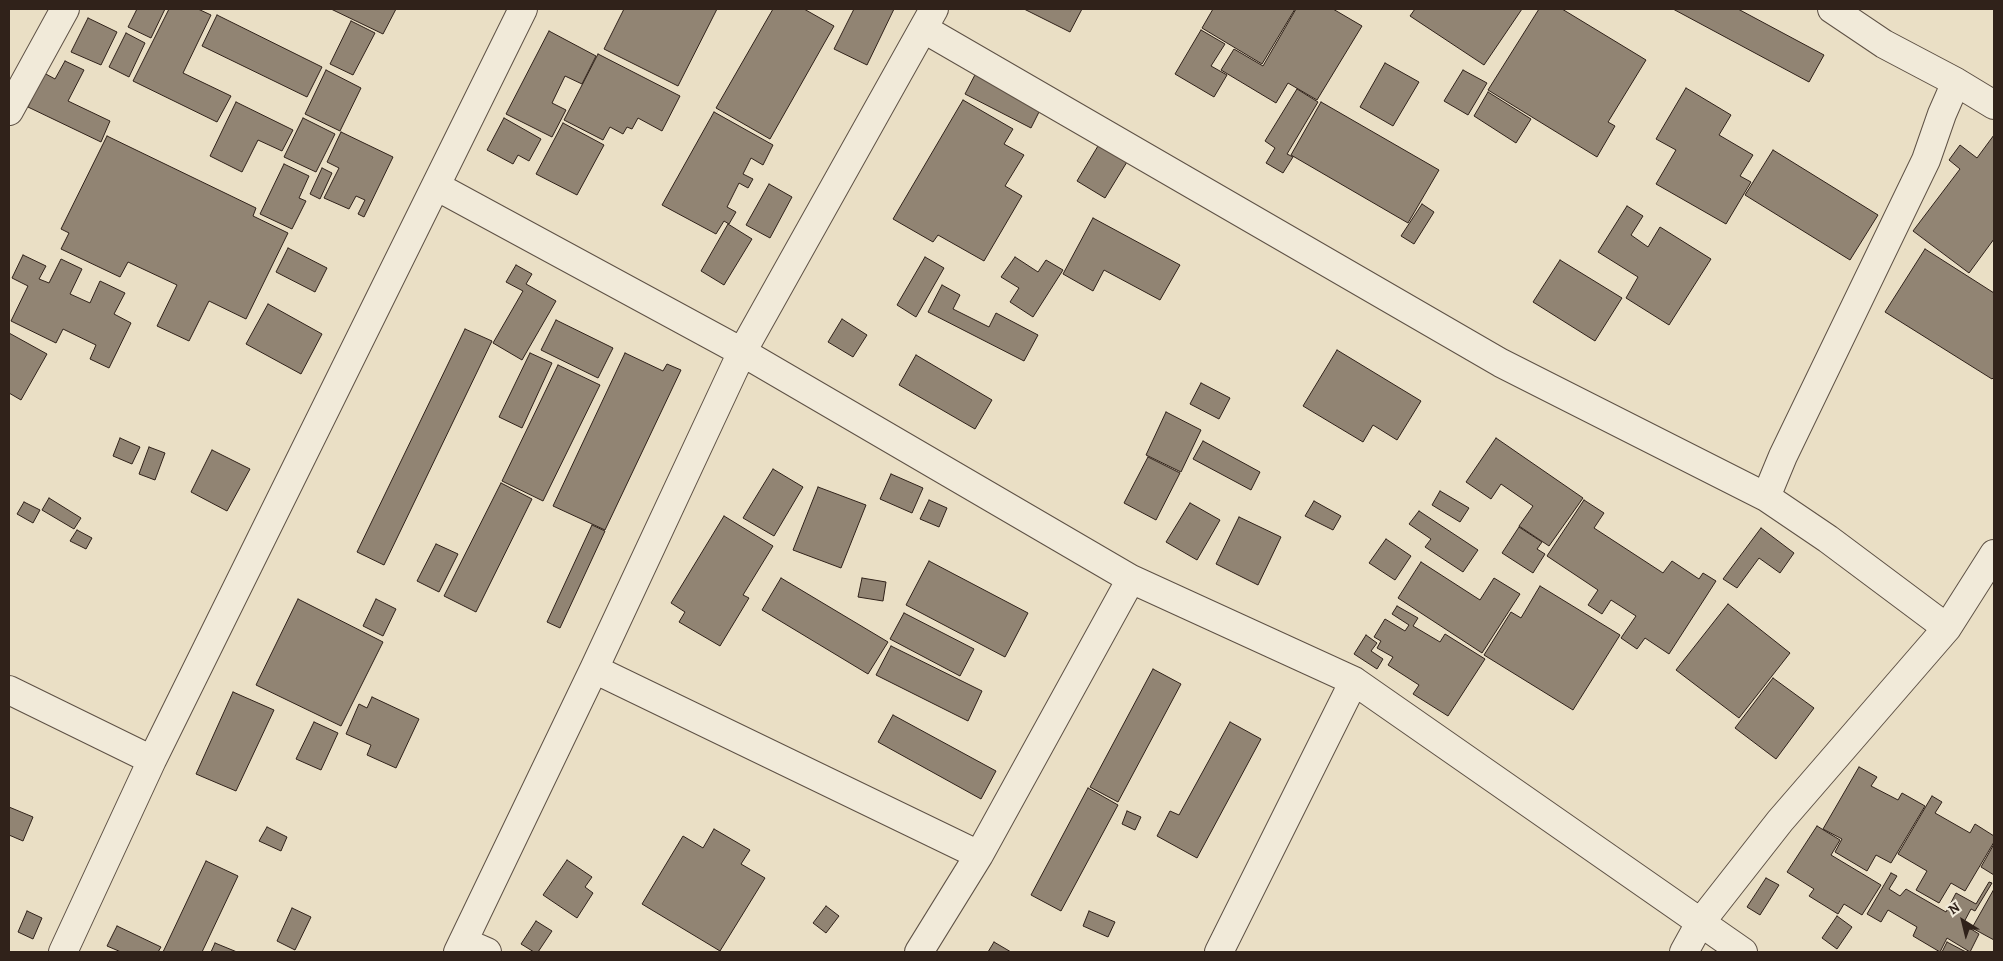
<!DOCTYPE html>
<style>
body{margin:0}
#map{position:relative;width:2003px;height:961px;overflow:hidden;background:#eadfc5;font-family:Alegreya,serif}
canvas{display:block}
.frame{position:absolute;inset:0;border:10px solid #30221a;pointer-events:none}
.north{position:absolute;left:1938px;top:896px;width:50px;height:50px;-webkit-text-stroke:4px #f1ead9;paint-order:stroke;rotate:324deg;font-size:14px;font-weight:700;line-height:20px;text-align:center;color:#30221a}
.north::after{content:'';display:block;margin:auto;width:18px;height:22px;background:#30221a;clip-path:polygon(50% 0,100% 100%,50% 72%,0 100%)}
</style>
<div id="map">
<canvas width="2003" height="961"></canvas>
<div class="frame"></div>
<div class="north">N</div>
</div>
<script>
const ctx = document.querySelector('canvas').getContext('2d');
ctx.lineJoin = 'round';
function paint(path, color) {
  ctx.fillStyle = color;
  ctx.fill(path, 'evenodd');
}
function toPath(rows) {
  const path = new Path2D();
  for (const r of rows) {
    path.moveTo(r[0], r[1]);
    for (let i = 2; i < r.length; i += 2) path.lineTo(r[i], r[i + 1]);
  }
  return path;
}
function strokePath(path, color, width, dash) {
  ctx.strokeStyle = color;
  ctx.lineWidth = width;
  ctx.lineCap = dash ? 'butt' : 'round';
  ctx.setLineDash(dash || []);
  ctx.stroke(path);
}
const building = toPath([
 [137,9,165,9,151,38,128,27,137,9],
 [169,9,198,9,211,15,183,73,231,96,217,122,133,81,169,9],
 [331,9,396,9,383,34,331,9],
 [624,9,717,9,678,86,604,49,624,9],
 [773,9,804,9,834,26,770,139,716,108,773,9],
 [854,9,894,9,867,65,834,49,854,9],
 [1024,9,1082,9,1070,32,1024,9],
 [1213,9,1295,9,1262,64,1202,28,1213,9],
 [1296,9,1333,9,1362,26,1317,100,1288,83,1276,103,1221,70,1234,49,1263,66,1296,9],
 [1415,9,1522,9,1484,65,1410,16,1415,9],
 [1539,9,1562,9,1646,60,1608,122,1615,126,1597,157,1488,90,1539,9],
 [1673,9,1738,9,1824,55,1809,82,1673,9],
 [217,15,322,67,307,97,202,46,217,15],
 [88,18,117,32,101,65,71,52,88,18],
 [351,21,375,33,353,75,330,64,351,21],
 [1201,30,1225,44,1211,66,1227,75,1214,97,1175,74,1201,30],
 [549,31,596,56,582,84,565,76,552,103,566,110,552,137,506,114,549,31],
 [126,33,145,43,129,77,109,67,126,33],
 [598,54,680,96,662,131,638,118,632,129,627,127,623,134,610,127,603,140,564,120,598,54],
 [65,61,84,70,68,101,110,121,101,142,28,107,44,73,55,79,65,61],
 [1385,63,1419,82,1393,126,1360,107,1385,63],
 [326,70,361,88,340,131,305,114,326,70],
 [1463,70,1487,83,1468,115,1444,101,1463,70],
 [977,71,1042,106,1031,128,965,94,977,71],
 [1686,88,1731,115,1719,135,1753,155,1740,176,1751,182,1726,224,1656,184,1676,150,1656,139,1686,88],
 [1297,89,1318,102,1287,154,1293,157,1283,173,1266,163,1275,148,1265,141,1297,89],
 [1488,92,1531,119,1516,143,1474,116,1488,92],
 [963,100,1013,129,1004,144,1024,155,1005,186,1022,196,984,261,938,235,933,242,893,219,963,100],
 [236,102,293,130,282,151,258,140,242,172,210,156,236,102],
 [1321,102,1439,170,1408,223,1291,155,1321,102],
 [714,112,773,145,763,165,751,158,743,174,753,179,748,188,739,183,727,207,736,212,729,224,724,221,716,234,662,205,714,112],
 [303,118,335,134,316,172,284,157,303,118],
 [504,118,541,139,529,161,518,155,513,164,487,150,504,118],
 [563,123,604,145,577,195,536,174,563,123],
 [1081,127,1130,157,1105,198,1077,181,1098,146,1078,134,1081,127],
 [341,132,393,157,364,217,358,214,365,200,356,196,349,209,324,198,339,168,327,162,341,132],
 [1994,135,1994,239,1969,273,1913,231,1960,169,1949,160,1960,145,1977,158,1994,135],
 [107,136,256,208,253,216,288,233,246,319,209,301,189,341,157,326,177,285,128,262,120,277,61,249,69,233,61,229,107,136],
 [1773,150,1878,215,1850,260,1745,195,1773,150],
 [284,164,309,176,299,198,306,201,292,229,260,214,284,164],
 [322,168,332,173,320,199,310,194,322,168],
 [769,184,792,197,770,238,746,225,769,184],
 [1422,204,1434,212,1414,244,1401,236,1422,204],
 [1627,206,1643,216,1631,235,1648,247,1660,227,1711,259,1669,325,1626,298,1638,277,1598,252,1627,206],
 [1093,218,1180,265,1160,300,1104,270,1093,291,1063,274,1093,218],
 [728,224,752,239,724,285,701,271,728,224],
 [288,248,327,268,315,292,276,272,288,248],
 [1925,249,1994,293,1994,377,1992,379,1885,312,1925,249],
 [23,255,46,266,39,279,49,283,61,259,82,269,70,294,90,303,100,281,125,293,114,314,131,323,109,368,90,359,96,345,63,329,56,343,11,321,28,286,12,278,23,255],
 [925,257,944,268,916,317,897,305,925,257],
 [1015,257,1038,272,1046,260,1063,270,1033,317,1010,302,1019,288,1001,277,1015,257],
 [1560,260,1622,298,1595,341,1533,302,1560,260],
 [516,265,532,274,526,284,556,301,522,360,493,343,523,291,506,282,516,265],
 [942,285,960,295,953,309,989,327,996,313,1038,335,1024,361,928,312,942,285],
 [268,304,322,334,301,374,246,344,268,304],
 [842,319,867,335,853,357,828,342,842,319],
 [556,320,613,348,598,378,541,350,556,320],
 [465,329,492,341,384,565,357,552,465,329],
 [9,333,47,354,21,400,9,393,9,333],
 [1337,350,1421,401,1397,440,1373,425,1363,442,1303,406,1337,350],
 [530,353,552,363,522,428,499,417,530,353],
 [625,353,663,371,667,364,681,370,605,530,553,506,625,353],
 [916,355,992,400,975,429,899,385,916,355],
 [558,365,600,385,543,501,502,481,558,365],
 [1201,383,1230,398,1219,419,1190,404,1201,383],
 [1166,412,1201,430,1181,472,1146,455,1166,412],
 [120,438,140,447,132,464,113,456,120,438],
 [1496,438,1583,498,1549,546,1519,526,1533,506,1501,484,1491,499,1466,482,1496,438],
 [1203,441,1260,472,1251,490,1193,459,1203,441],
 [149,447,165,453,155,480,139,474,149,447],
 [212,450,250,469,227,511,191,492,212,450],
 [1148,457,1180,473,1156,520,1124,503,1148,457],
 [773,469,803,487,774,536,743,518,773,469],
 [891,474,923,488,912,513,880,499,891,474],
 [501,483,532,499,476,612,444,596,501,483],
 [818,487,866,505,841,568,793,550,818,487],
 [1440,491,1469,508,1460,522,1432,505,1440,491],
 [49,498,81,518,74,529,42,510,49,498],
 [929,500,947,508,939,527,920,519,929,500],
 [1584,500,1604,513,1594,528,1663,573,1672,561,1699,579,1703,573,1716,581,1669,654,1645,638,1637,649,1621,638,1636,616,1611,600,1602,614,1588,605,1598,590,1547,556,1584,500],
 [1314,501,1341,516,1333,530,1305,516,1314,501],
 [24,502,40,510,33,523,17,514,24,502],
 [1190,503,1220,520,1197,560,1166,542,1190,503],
 [1419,511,1478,550,1463,572,1425,547,1431,539,1409,524,1419,511],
 [724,516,773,546,743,595,749,598,720,646,679,622,685,612,671,603,724,516],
 [1239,517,1281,537,1258,585,1216,564,1239,517],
 [592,525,605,531,560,628,547,622,592,525],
 [1519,527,1542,542,1537,549,1545,554,1533,573,1502,553,1519,527],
 [1761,528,1794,553,1780,573,1759,558,1737,588,1723,579,1761,528],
 [77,530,92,538,86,549,70,541,77,530],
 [1386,539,1411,556,1395,580,1369,563,1386,539],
 [436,544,458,554,439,592,417,581,436,544],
 [929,561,1028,613,1005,657,906,605,929,561],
 [1421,562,1480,600,1494,578,1520,594,1482,653,1398,598,1421,562],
 [781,578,888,642,868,674,762,610,781,578],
 [862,578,886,582,883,601,858,597,862,578],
 [1540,586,1620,635,1573,710,1484,655,1511,612,1521,618,1540,586],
 [298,599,383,642,341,726,256,685,298,599],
 [376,599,396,609,383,636,363,626,376,599],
 [1728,604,1790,653,1739,718,1676,670,1728,604],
 [1397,606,1418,618,1413,626,1440,642,1445,634,1485,659,1448,716,1413,694,1419,685,1388,665,1393,657,1377,648,1381,641,1374,637,1385,619,1405,631,1409,625,1392,614,1397,606],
 [904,613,974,649,960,676,890,639,904,613],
 [1366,635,1377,643,1371,651,1383,659,1377,669,1354,654,1366,635],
 [891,646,982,691,968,721,876,675,891,646],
 [1153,669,1181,684,1118,802,1090,787,1153,669],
 [1773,678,1814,708,1776,759,1735,728,1773,678],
 [233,692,274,710,236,791,196,774,233,692],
 [372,697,419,719,396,768,367,755,371,745,346,734,359,704,367,708,372,697],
 [893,715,996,771,981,799,878,742,893,715],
 [314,722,338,733,321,770,296,759,314,722],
 [1230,722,1261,739,1197,858,1157,836,1170,811,1179,815,1230,722],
 [1859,767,1877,777,1871,786,1898,800,1902,793,1925,806,1891,863,1876,855,1867,871,1835,852,1842,839,1823,829,1859,767],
 [1088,788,1118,805,1061,911,1031,895,1088,788],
 [1932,796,1942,802,1935,813,1970,833,1975,824,1994,836,1994,842,1965,891,1951,883,1939,903,1916,890,1927,871,1898,854,1932,796],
 [9,807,33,817,23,841,9,835,9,807],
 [1127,811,1141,817,1135,830,1122,824,1127,811],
 [1817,826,1840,840,1831,855,1881,885,1862,915,1844,904,1838,914,1809,896,1814,889,1787,872,1817,826],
 [267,827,287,837,281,851,259,841,267,827],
 [714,829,750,850,741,864,765,878,720,951,642,904,683,836,703,848,714,829],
 [1994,844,1994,875,1981,867,1994,844],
 [567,860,592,877,585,887,593,893,577,918,543,895,567,860],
 [206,861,238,876,202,952,163,952,206,861],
 [1891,873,1897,876,1889,889,1900,896,1906,889,1946,912,1956,893,1976,904,1989,882,1992,883,1975,911,1971,909,1963,924,1979,934,1970,952,1947,938,1940,952,1913,936,1917,927,1888,910,1881,922,1867,914,1891,873],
 [1766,878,1779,885,1760,915,1747,907,1766,878],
 [1994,889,1994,940,1972,928,1994,889],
 [826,906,839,916,826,933,813,923,826,906],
 [292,908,311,917,295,950,277,941,292,908],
 [27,911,42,918,33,939,18,932,27,911],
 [1089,911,1115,922,1108,937,1083,926,1089,911],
 [1837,916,1852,927,1837,949,1822,938,1837,916],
 [536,921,552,931,538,952,534,952,521,944,536,921],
 [117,926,161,947,158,952,121,952,107,946,117,926],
 [994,942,1011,952,988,952,994,942],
 [1947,942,1964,951,1967,952,1942,952,1947,942],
 [215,943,237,952,211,952,215,943]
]);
paint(building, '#918473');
strokePath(building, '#30221a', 1);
const street = toPath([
 [1832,9,1884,44,1956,82,1994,105],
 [924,29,1501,363,1766,497,1828,539,1947,628],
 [9,111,65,9],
 [436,186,742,352,1131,579,1354,681,1743,952],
 [1766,497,1783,456,1926,160,1942,114,1956,82],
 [594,669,979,855],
 [9,690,152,760],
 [464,942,487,952],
 [63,952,152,760,523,9],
 [458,952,594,669,742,352,934,9],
 [919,952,979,855,1131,579],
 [1219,952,1354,681],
 [1684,952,1700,923,1780,821,1947,628,1994,554]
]);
strokePath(street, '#5e5145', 30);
strokePath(street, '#f1ead9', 28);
</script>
